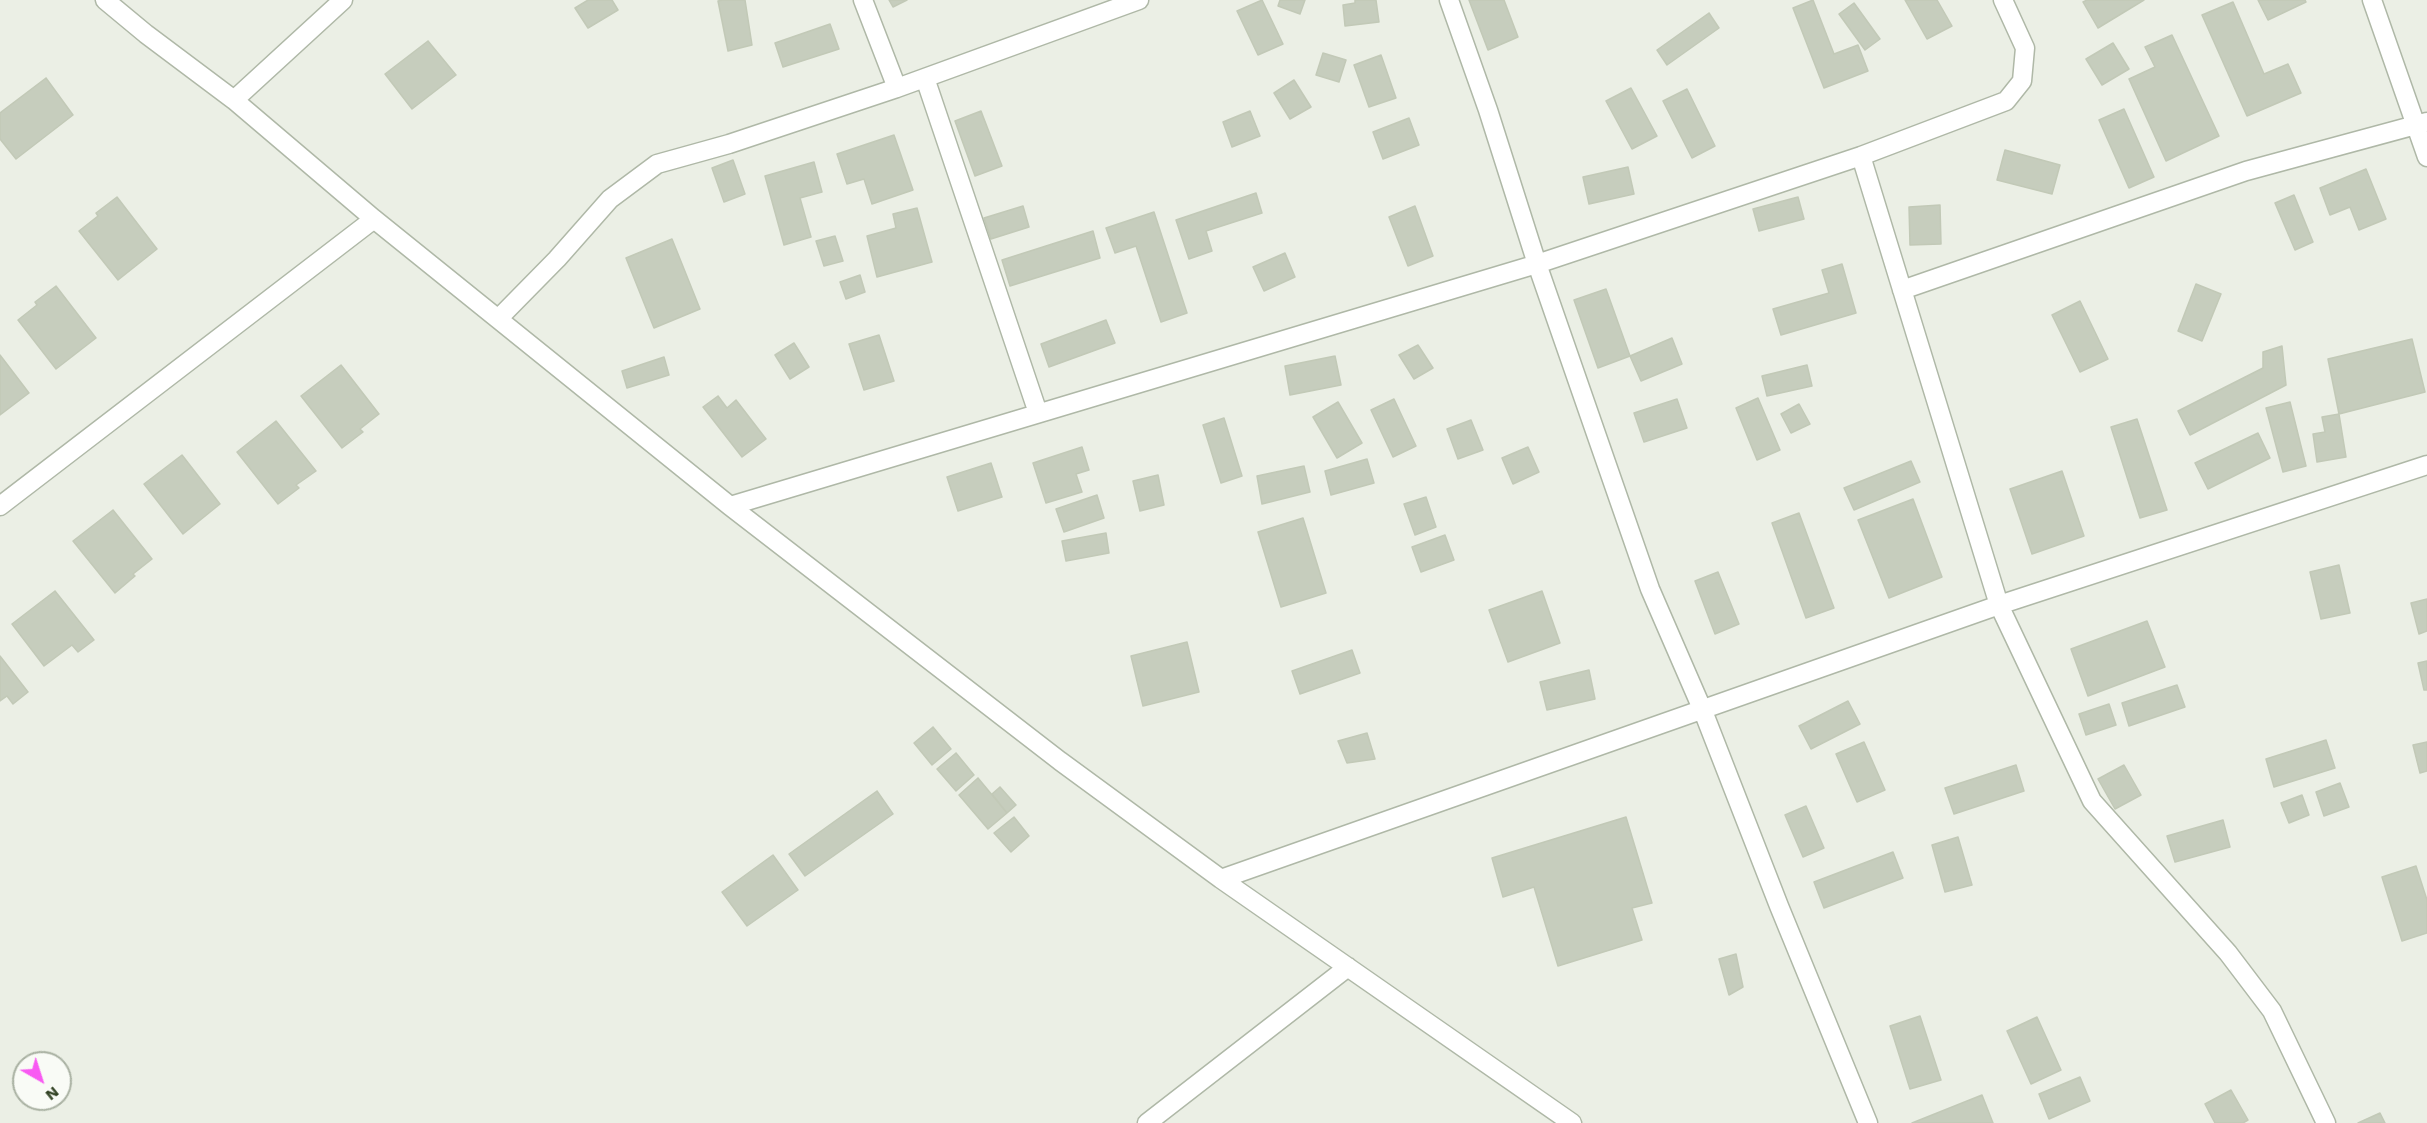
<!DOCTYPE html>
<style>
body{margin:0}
#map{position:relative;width:2427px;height:1123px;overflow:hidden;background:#ebefe5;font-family:"Work Sans",sans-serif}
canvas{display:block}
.north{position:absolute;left:12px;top:1051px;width:60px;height:60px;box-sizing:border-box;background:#f9fbf6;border:2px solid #a9b1a2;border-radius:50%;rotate:141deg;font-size:16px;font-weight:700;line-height:24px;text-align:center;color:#314223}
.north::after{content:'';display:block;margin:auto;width:21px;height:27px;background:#f859f2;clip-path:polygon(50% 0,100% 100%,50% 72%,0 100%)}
</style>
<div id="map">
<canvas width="2427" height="1123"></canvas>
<div class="north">N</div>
</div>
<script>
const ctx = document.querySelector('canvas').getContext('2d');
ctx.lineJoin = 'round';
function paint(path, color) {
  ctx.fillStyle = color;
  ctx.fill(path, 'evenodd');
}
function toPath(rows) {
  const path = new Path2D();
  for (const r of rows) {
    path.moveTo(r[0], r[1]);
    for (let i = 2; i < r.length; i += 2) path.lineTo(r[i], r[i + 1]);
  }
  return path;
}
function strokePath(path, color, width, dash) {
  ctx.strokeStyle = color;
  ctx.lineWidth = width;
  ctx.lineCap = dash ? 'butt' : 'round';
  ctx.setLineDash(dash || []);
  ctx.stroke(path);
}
const building = toPath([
 [588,0,612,0,618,10,588,28,575,8,588,0],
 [723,0,745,0,752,45,728,51,718,1,723,0],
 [889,0,907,0,893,7,889,0],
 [1262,0,1283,44,1258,55,1237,11,1262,0],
 [1280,0,1305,0,1300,14,1278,6,1280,0],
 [1355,0,1376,0,1379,22,1345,26,1343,5,1355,3,1355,0],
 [1469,0,1504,0,1518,37,1488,50,1469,0],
 [1813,0,1834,54,1858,45,1868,71,1824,88,1793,8,1813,0],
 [1905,0,1937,0,1952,26,1927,39,1905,0],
 [2087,0,2144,0,2098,28,2083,2,2087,0],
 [2258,0,2305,0,2306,2,2268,20,2258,0],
 [2233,2,2264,74,2288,64,2301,93,2247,116,2202,15,2233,2],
 [1854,3,1880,39,1865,50,1839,14,1854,3],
 [1709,13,1719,28,1667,65,1657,50,1709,13],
 [830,24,839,49,783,67,775,43,830,24],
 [2172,35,2219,136,2166,161,2129,79,2155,67,2145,47,2172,35],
 [428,41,456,75,412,109,385,74,428,41],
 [2113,43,2129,69,2102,85,2086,59,2113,43],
 [1323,53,1346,60,1339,82,1316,75,1323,53],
 [1381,55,1396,98,1369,107,1354,65,1381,55],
 [46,78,73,115,16,159,0,139,0,113,46,78],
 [1294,80,1311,107,1290,119,1274,93,1294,80],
 [1631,88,1657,136,1632,149,1606,101,1631,88],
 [1687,89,1715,146,1692,158,1663,101,1687,89],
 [2124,109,2154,177,2129,188,2099,120,2124,109],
 [981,111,1002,166,975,176,955,121,981,111],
 [1250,111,1260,136,1232,147,1223,122,1250,111],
 [1409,118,1419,145,1383,159,1373,132,1409,118],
 [894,135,913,190,872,204,864,179,847,184,837,154,894,135],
 [2005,150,2060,165,2052,194,1997,180,2005,150],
 [733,160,745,194,724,202,712,168,733,160],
 [814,162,822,192,800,198,811,237,784,245,765,176,814,162],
 [1628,167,1634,194,1589,204,1583,177,1628,167],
 [2366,169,2386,219,2359,230,2350,207,2330,215,2320,188,2366,169],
 [1256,193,1262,213,1206,231,1212,251,1189,259,1176,220,1256,193],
 [2294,195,2313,242,2295,250,2275,203,2294,195],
 [117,197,157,249,118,280,79,231,98,216,96,213,117,197],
 [1798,197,1804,219,1759,231,1753,209,1798,197],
 [1940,205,1941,244,1910,245,1909,207,1940,205],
 [1023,206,1029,227,991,239,984,218,1023,206],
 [1415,206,1433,256,1408,266,1389,217,1415,206],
 [917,208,932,262,877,277,867,236,896,228,893,214,917,208],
 [1154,212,1187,313,1161,322,1136,246,1115,253,1106,228,1154,212],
 [1093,231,1100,258,1010,286,1002,260,1093,231],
 [835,236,843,261,824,266,816,241,835,236],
 [672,239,700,309,654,328,626,258,672,239],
 [1285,253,1295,277,1264,291,1253,267,1285,253],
 [1842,264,1856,313,1781,335,1773,309,1829,293,1822,270,1842,264],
 [860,275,865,292,846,299,840,282,860,275],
 [2196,284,2221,294,2202,341,2178,331,2196,284],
 [56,286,96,338,56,369,18,320,37,305,35,302,56,286],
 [1606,289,1630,356,1598,368,1574,300,1606,289],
 [2080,301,2108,359,2080,372,2052,315,2080,301],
 [1106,320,1115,343,1049,367,1041,344,1106,320],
 [879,335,894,381,864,390,849,344,879,335],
 [1672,338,1682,364,1641,381,1630,356,1672,338],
 [2412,339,2425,392,2339,414,2328,359,2412,339],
 [794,343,809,367,790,379,775,355,794,343],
 [1418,345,1433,368,1414,379,1399,355,1418,345],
 [2282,346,2286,385,2190,435,2178,411,2263,368,2263,352,2282,346],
 [0,355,29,393,0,415,0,355],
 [1335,356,1341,385,1290,395,1285,366,1335,356],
 [664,357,669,375,627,388,622,371,664,357],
 [341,365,379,414,360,429,363,432,342,448,301,396,341,365],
 [1807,365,1812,386,1767,396,1762,376,1807,365],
 [718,396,727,408,736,400,766,439,742,457,703,407,718,396],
 [1758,398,1780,450,1757,460,1736,408,1758,398],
 [1394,399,1416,446,1393,457,1371,410,1394,399],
 [1677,399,1687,428,1644,442,1634,413,1677,399],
 [1338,402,1362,443,1337,458,1313,417,1338,402],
 [2290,402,2306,466,2283,472,2266,408,2290,402],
 [1799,404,1810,424,1791,433,1781,414,1799,404],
 [2339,414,2346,457,2317,462,2313,434,2325,432,2322,417,2339,414],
 [1224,418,1242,476,1221,483,1203,425,1224,418],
 [2137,419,2167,510,2140,518,2111,427,2137,419],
 [1471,420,1483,450,1458,459,1447,429,1471,420],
 [276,421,316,471,296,485,299,488,278,504,237,452,276,421],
 [2258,433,2270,458,2208,489,2195,463,2258,433],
 [1082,447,1089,470,1076,474,1082,492,1046,503,1033,463,1082,447],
 [1528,447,1539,472,1513,484,1502,458,1528,447],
 [182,455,220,504,183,534,144,484,182,455],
 [1367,459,1374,483,1331,495,1325,471,1367,459],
 [1911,461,1920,482,1854,510,1844,488,1911,461],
 [991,463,1002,497,958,511,947,477,991,463],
 [1304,466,1310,492,1262,504,1257,476,1304,466],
 [2062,471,2084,536,2032,554,2010,489,2062,471],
 [1158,475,1164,505,1140,511,1133,481,1158,475],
 [1097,495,1104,518,1064,532,1056,509,1097,495],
 [1426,497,1436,527,1415,535,1404,504,1426,497],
 [1913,499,1942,577,1889,598,1858,520,1913,499],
 [113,510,152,559,133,574,135,576,115,593,73,541,113,510],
 [1799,513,1834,608,1806,618,1772,523,1799,513],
 [1303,518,1326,593,1281,607,1258,532,1303,518],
 [1106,533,1109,553,1066,561,1062,541,1106,533],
 [1445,535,1454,560,1421,572,1412,547,1445,535],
 [2339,565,2350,613,2321,619,2310,572,2339,565],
 [1718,572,1739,624,1715,634,1695,581,1718,572],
 [55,591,94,640,78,652,72,645,44,666,12,624,55,591],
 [1542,591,1560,643,1508,662,1489,610,1542,591],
 [2427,599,2427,631,2419,634,2411,603,2427,599],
 [2147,621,2165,667,2088,696,2071,649,2147,621],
 [1187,642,1199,692,1143,706,1131,656,1187,642],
 [1352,650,1360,673,1300,694,1292,671,1352,650],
 [0,656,28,692,13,704,7,696,0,701,0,656],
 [2427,661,2427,690,2424,690,2418,663,2427,661],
 [1589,670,1595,699,1547,710,1540,682,1589,670],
 [2177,685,2185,707,2129,726,2122,703,2177,685],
 [1848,701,1860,724,1811,749,1799,726,1848,701],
 [2109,704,2116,725,2086,735,2079,714,2109,704],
 [933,727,951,749,932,765,914,743,933,727],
 [1367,733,1375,759,1347,763,1338,741,1367,733],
 [2326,740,2335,768,2274,787,2266,759,2326,740],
 [1864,742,1885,790,1857,802,1836,754,1864,742],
 [2427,742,2427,771,2420,773,2413,745,2427,742],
 [956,753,974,775,956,791,937,769,956,753],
 [2016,765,2024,791,1954,814,1945,788,2016,765],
 [2124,765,2141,795,2115,809,2098,779,2124,765],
 [978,778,1007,813,988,829,959,795,978,778],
 [2340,783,2349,807,2324,816,2316,792,2340,783],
 [1000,787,1016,805,1007,813,992,794,1000,787],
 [877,791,893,814,805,876,789,854,877,791],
 [2302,795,2309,815,2289,823,2281,803,2302,795],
 [1806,806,1824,848,1803,857,1785,815,1806,806],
 [1014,817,1029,836,1011,852,994,833,1014,817],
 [1626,817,1652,903,1632,908,1642,940,1558,966,1534,887,1503,897,1492,858,1626,817],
 [2223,820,2230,847,2175,862,2167,836,2223,820],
 [1958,837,1972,885,1945,892,1932,845,1958,837],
 [1893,852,1903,878,1824,908,1814,882,1893,852],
 [773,855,798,890,747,926,722,892,773,855],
 [2416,866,2427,900,2427,933,2402,941,2382,877,2416,866],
 [1736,954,1743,987,1729,995,1719,959,1736,954],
 [1920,1016,1941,1080,1910,1089,1890,1026,1920,1016],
 [2037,1017,2061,1070,2031,1084,2007,1031,2037,1017],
 [2080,1077,2090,1101,2049,1119,2039,1094,2080,1077],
 [2231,1090,2248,1120,2243,1123,2215,1123,2205,1104,2231,1090],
 [1982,1095,1993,1123,1912,1123,1982,1095],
 [2380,1113,2385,1123,2358,1123,2380,1113]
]);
paint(building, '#c6cdbd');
strokePath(building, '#c2c9b7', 1.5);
const street = toPath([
 [105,0,146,34,234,100,374,219,730,506,1060,761,1221,879,1572,1123],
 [863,0,897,88],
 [1449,0,1488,110,1537,264,1650,589,1703,711,1779,906,1868,1123],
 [2372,0,2427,157],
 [925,78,1038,413],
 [234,100,343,0],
 [1861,156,1999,605,2092,801,2228,953,2272,1011,2326,1123],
 [1902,290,2246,171,2427,122],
 [498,319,557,259,610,199,657,164,729,144,897,88,1139,0],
 [0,506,374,219],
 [730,506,1537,264,1861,156,2006,101,2022,81,2025,48,2003,0],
 [1221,879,1999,605,2427,465],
 [1147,1123,1348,967]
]);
strokePath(street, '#afb8a7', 21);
strokePath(street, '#fff', 18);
</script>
